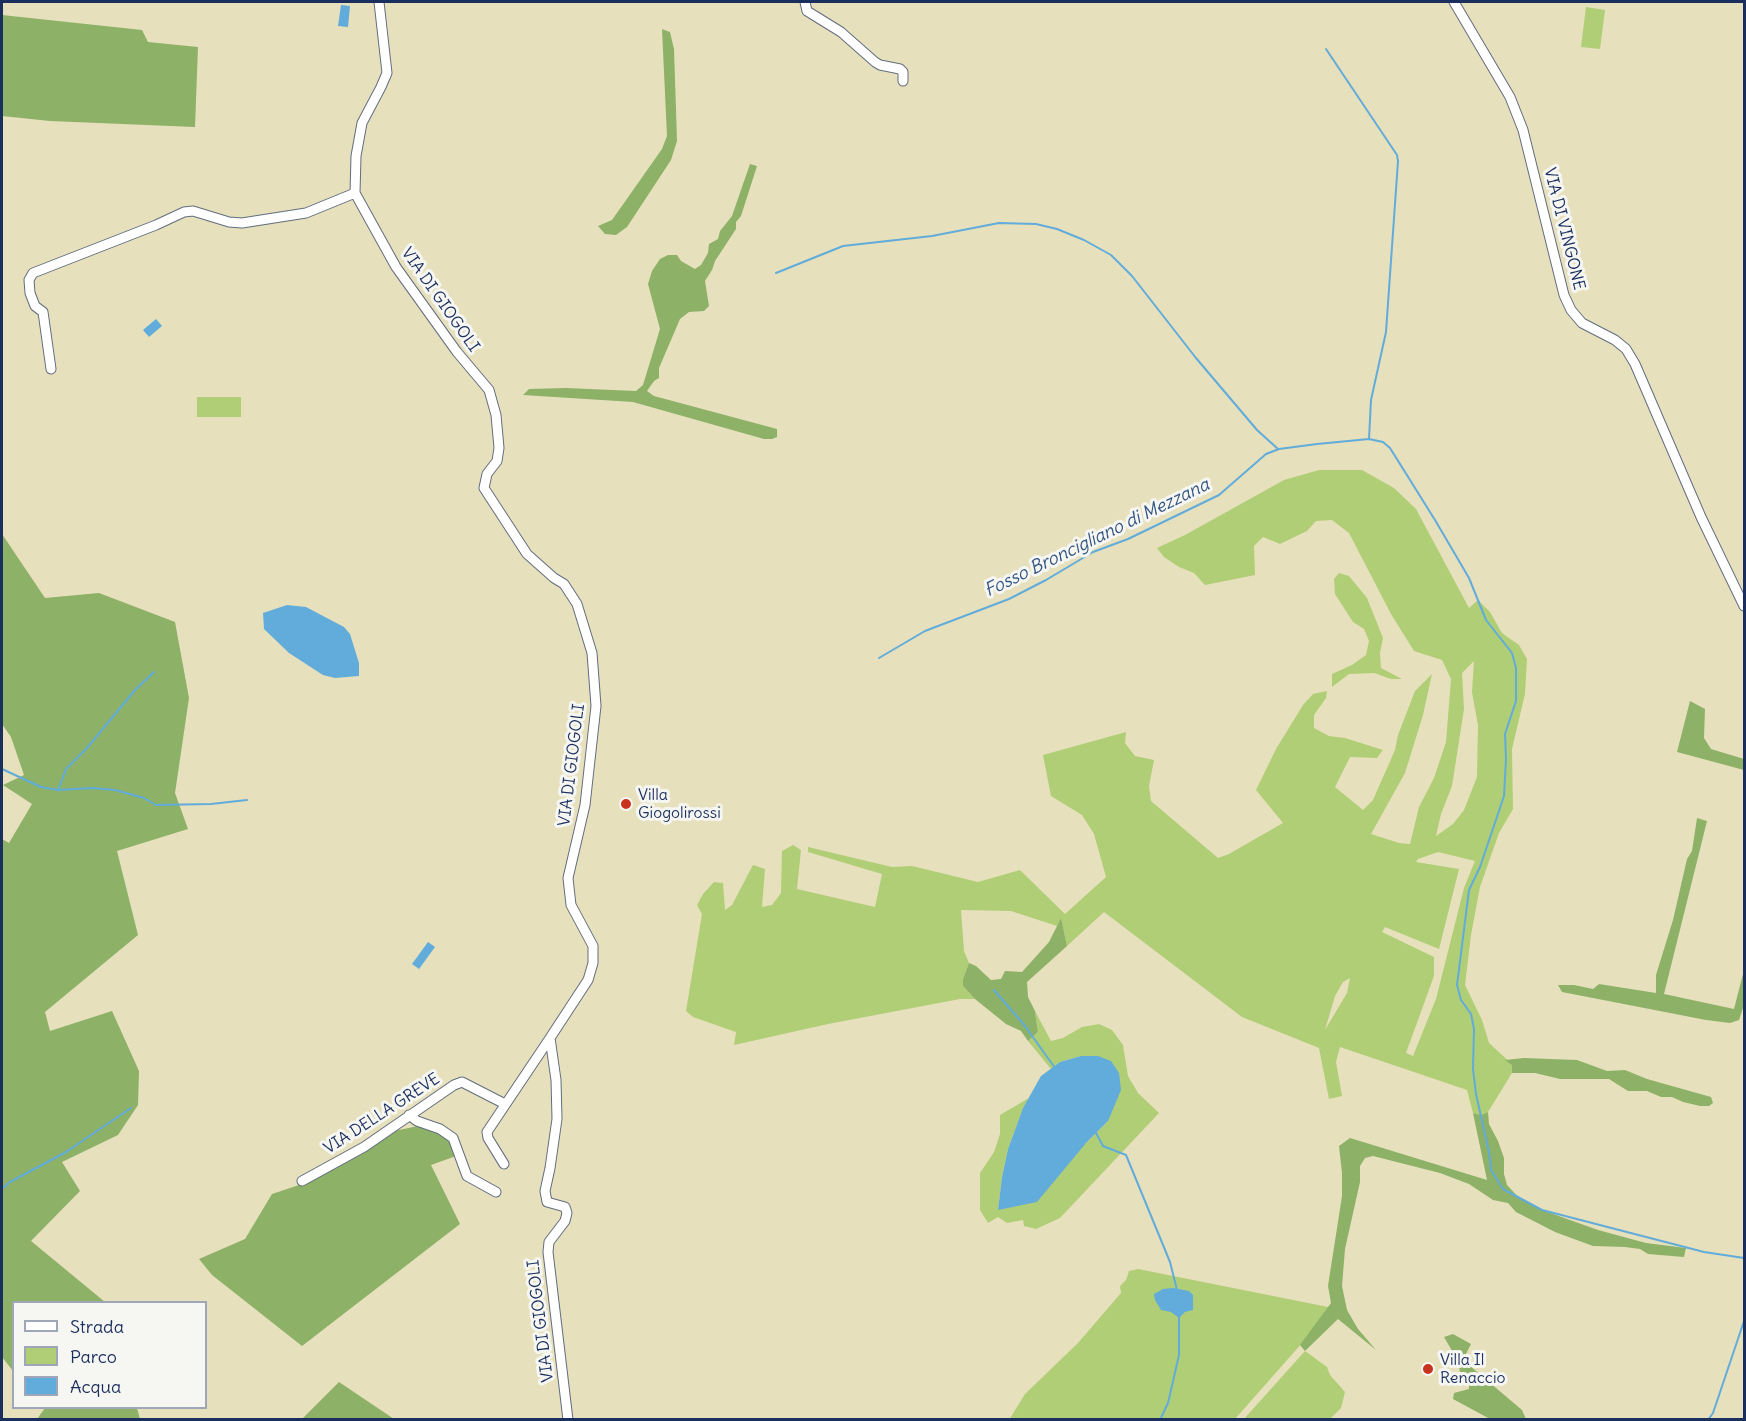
<!DOCTYPE html>
<style>
body{margin:0}
#map{position:relative;width:1746px;height:1421px;overflow:hidden;background:#e7e0bd;font-family:Delius,sans-serif}
canvas{display:block}
.frame{position:absolute;inset:0;border:3px solid #1b2f5e;pointer-events:none}
.legend{position:absolute;left:12px;top:1301px;width:195px;height:108px;box-sizing:border-box;background:#f6f6f2;border:2px solid #9ea6b7;margin:0;padding:8px 10px;list-style:none;font-size:18px;color:#1b2f5e}
.legend li{display:flex;align-items:center;gap:12px;height:30px}
.legend b{width:30px;border:2px solid #9ea6b7}
</style>
<div id="map">
<canvas width="1746" height="1421"></canvas>
<div class="frame"></div>
<ul class="legend">
<li><b style="height:8px;background:#fff"></b>Strada</li>
<li><b style="height:16px;background:#b0ce76"></b>Parco</li>
<li><b style="height:16px;background:#61acda"></b>Acqua</li>
</ul>
</div>
<script>
const ctx = document.querySelector('canvas').getContext('2d');
ctx.lineJoin = 'round';
function paint(path, color) {
  ctx.fillStyle = color;
  ctx.fill(path, 'evenodd');
}
function toPath(rows) {
  const path = new Path2D();
  for (const r of rows) {
    path.moveTo(r[0], r[1]);
    for (let i = 2; i < r.length; i += 2) path.lineTo(r[i], r[i + 1]);
  }
  return path;
}
function strokePath(path, color, width, dash) {
  ctx.strokeStyle = color;
  ctx.lineWidth = width;
  ctx.lineCap = dash ? 'butt' : 'round';
  ctx.setLineDash(dash || []);
  ctx.stroke(path);
}
function drawText(font, color, halo, rows, align = 'center') {
  ctx.font = font + ' Delius,sans-serif';
  ctx.lineWidth = 6;
  ctx.setLineDash([]);
  ctx.textBaseline = 'middle';
  ctx.strokeStyle = halo;
  ctx.fillStyle = color;
  for (const [text, x, y, turn = 0] of rows) {
    ctx.save();
    ctx.translate(x, y);
    ctx.rotate((+turn || 0) * Math.PI / 180);
    ctx.textAlign = isNaN(turn) ? turn : align;
    if (halo) ctx.strokeText(text, 0, 0);
    ctx.fillText(text, 0, 0);
    ctx.restore();
  }
}
paint(toPath([
 [1586,7,1605,10,1600,49,1581,47],
 [197,397,241,397,241,417,197,417],
 [1319,470,1362,470,1394,488,1416,509,1469,608,1478,600,1490,612,1502,633,1519,645,1527,659,1525,694,1512,749,1513,809,1499,833,1480,887,1471,935,1465,985,1482,1020,1489,1043,1513,1065,1512,1073,1488,1112,1481,1115,1473,1113,1467,1090,1340,1047,1336,1062,1342,1096,1329,1099,1319,1048,1242,1017,1104,912,1067,946,1061,919,1057,926,1011,911,961,910,964,951,969,963,963,979,963,986,975,999,960,999,828,1024,734,1045,736,1032,693,1017,686,1011,702,914,697,905,703,894,714,882,723,883,725,910,732,905,753,865,765,869,762,907,772,905,781,893,782,851,793,845,801,850,797,889,875,907,882,874,808,852,808,847,892,867,912,866,978,882,1020,870,1065,914,1106,877,1094,834,1082,815,1051,796,1043,755,1126,732,1125,743,1135,756,1154,760,1149,786,1151,801,1218,858,1229,854,1283,823,1256,790,1276,749,1303,705,1313,694,1327,691,1326,698,1314,715,1314,728,1329,736,1345,738,1383,750,1377,758,1350,757,1335,787,1363,810,1373,800,1395,750,1398,735,1415,691,1432,674,1423,715,1405,773,1371,834,1399,843,1410,844,1419,807,1434,778,1446,742,1451,679,1442,660,1414,651,1391,614,1349,533,1332,520,1316,521,1307,531,1280,544,1263,537,1254,546,1255,575,1205,585,1194,573,1179,567,1164,557,1157,548,1185,535,1284,480],
 [1474,661,1472,692,1478,725,1477,777,1464,810,1453,824,1436,836,1441,814,1452,786,1464,709,1462,673],
 [1438,852,1475,861,1464,888,1436,999,1413,1056,1406,1053,1434,976,1434,957,1382,932,1385,927,1439,949,1459,869,1416,862,1418,859],
 [1350,978,1347,993,1325,1030,1335,996,1343,982],
 [1339,573,1349,576,1367,598,1383,638,1380,653,1381,668,1402,679,1391,679,1374,673,1349,674,1332,687,1332,674,1352,665,1366,655,1369,641,1364,629,1353,622,1335,594,1334,579],
 [1035,1011,1051,1041,1063,1038,1082,1027,1099,1024,1112,1030,1123,1045,1128,1076,1138,1093,1159,1113,1060,1218,1036,1229,1024,1226,1023,1220,1007,1223,998,1217,988,1223,980,1210,980,1173,994,1152,1000,1134,1000,1115,1029,1098,1023,1108,1008,1149,1002,1177,998,1210,1086,1143,1108,1121,1081,1056,1060,1062,1051,1069,1028,1041,1038,1032],
 [1138,1269,1333,1308,1235,1419,1009,1420,1025,1394,1078,1343,1121,1293,1120,1286,1126,1280,1129,1271],
 [1305,1351,1327,1367,1330,1375,1345,1392,1341,1408,1330,1419,1244,1419]
]), '#b0ce76');
paint(toPath([
 [2,15,142,30,148,42,198,47,195,127,50,121,2,116],
 [662,29,670,32,674,49,677,141,671,160,627,227,616,235,605,234,598,226,612,220,662,149,667,136],
 [750,164,757,166,741,216,736,222,736,229,715,261,712,270,705,281,709,306,704,311,689,312,680,319,659,368,659,378,654,381,647,391,654,396,777,429,777,437,772,439,764,439,633,402,523,395,529,389,566,388,636,391,643,385,660,329,648,284,652,271,660,259,668,255,677,255,681,261,695,269,701,265,708,253,709,244,718,239,720,231,732,216],
 [2,534,45,598,99,593,175,622,189,698,175,793,188,829,117,851,138,935,45,1012,50,1031,112,1011,139,1071,138,1105,118,1135,62,1162,80,1191,31,1241,105,1302,14,1302,13,1371,2,1357,2,839,9,843,32,804,3,785,24,775,11,737,2,724],
 [1690,701,1705,709,1704,738,1711,749,1744,759,1744,770,1677,752],
 [1697,818,1707,821,1664,994,1734,1009,1744,970,1744,1005,1739,1020,1730,1023,1706,1020,1562,992,1558,985,1574,985,1593,989,1599,984,1656,993,1656,975,1673,920,1687,859,1692,851],
 [1061,918,1067,946,1027,982,1028,997,1035,1011,1038,1032,1028,1041,1021,1031,1006,1024,975,999,963,986,963,979,969,963,976,966,991,980,1001,979,1005,971,1022,972,1049,942],
 [1524,1058,1577,1060,1607,1071,1625,1070,1647,1079,1711,1097,1713,1103,1709,1106,1700,1106,1683,1102,1672,1097,1661,1097,1647,1091,1628,1091,1609,1079,1560,1079,1535,1073,1512,1073,1512,1065,1505,1060],
 [1488,1112,1489,1124,1498,1141,1504,1158,1504,1174,1507,1185,1520,1199,1542,1210,1598,1230,1646,1243,1686,1248,1684,1257,1648,1254,1640,1249,1625,1247,1593,1246,1555,1232,1516,1212,1508,1203,1493,1200,1469,1184,1440,1173,1373,1156,1365,1158,1360,1166,1360,1182,1345,1249,1342,1286,1347,1310,1358,1329,1376,1350,1338,1319,1305,1351,1300,1345,1331,1303,1328,1286,1342,1196,1342,1173,1339,1146,1350,1138,1487,1180,1473,1113,1481,1115],
 [423,1125,447,1138,456,1156,431,1165,460,1224,302,1346,212,1275,199,1259,245,1239,272,1194,299,1185,394,1131],
 [1453,1334,1471,1344,1463,1360,1522,1410,1526,1419,1490,1419,1453,1399,1454,1393,1469,1389,1469,1382,1461,1378,1458,1361,1444,1337],
 [339,1382,394,1419,302,1419],
 [45,1408,137,1408,140,1419,37,1419]
]), '#8cb167');
paint(toPath([
 [341,5,350,6,348,27,338,26],
 [156,319,162,326,149,337,143,330],
 [287,605,306,607,344,627,350,634,359,663,359,676,335,678,323,675,289,653,264,629,263,613],
 [428,942,435,947,419,969,412,964],
 [1081,1056,1098,1056,1111,1061,1119,1073,1121,1090,1108,1121,1086,1143,1037,1202,998,1210,1002,1177,1008,1149,1023,1108,1041,1076,1060,1062],
 [1173,1288,1189,1291,1193,1295,1193,1310,1185,1312,1179,1318,1171,1312,1161,1310,1155,1300,1154,1294,1163,1289]
]), '#61acda');
strokePath(toPath([
 [1326,49,1397,155,1398,161,1386,332,1371,400,1369,439],
 [776,273,843,246,932,236,999,223,1036,224,1057,229,1084,240,1111,255,1132,276,1196,358,1257,430,1278,449],
 [879,658,925,631,1009,599,1046,580,1093,552,1128,539,1219,495,1266,454,1279,449,1317,444,1369,439,1383,442,1390,448,1435,520,1469,578,1486,620,1512,653,1516,668,1516,701,1505,734,1506,759,1504,796,1480,867,1469,890,1457,985,1461,1000,1471,1014,1474,1029,1473,1069,1476,1094,1489,1152,1491,1170,1503,1189,1542,1210,1704,1252,1744,1258],
 [2,769,41,787,58,790,92,788,115,790,144,798,156,805,211,804,247,800],
 [58,790,66,769,87,748,135,690,154,672],
 [994,990,1025,1026,1055,1068],
 [1095,1131,1103,1146,1126,1155,1170,1262,1177,1290],
 [2,1189,10,1182,66,1152,131,1108],
 [1160,1420,1168,1403,1179,1355,1179,1316],
 [1708,1420,1713,1413,1744,1321]
]), '#61acda', 2);
const minor = toPath([
 [379,2,387,73,381,87,362,123,356,156,355,193,396,267,457,352,489,390,496,415,499,448,497,461,487,474,484,488,527,554,554,578,564,584,577,604,592,653,596,706,585,805,568,878,571,905,593,946,593,963,588,980,550,1038,556,1080,557,1119,550,1168,545,1191,547,1202,565,1207,567,1213,565,1221,549,1242,548,1252,568,1420],
 [805,2,807,11,841,32,875,62,880,65,900,69,903,72,903,81],
 [1454,2,1510,97,1523,130,1564,295,1571,310,1582,323,1615,340,1626,349,1635,364,1701,517,1744,606],
 [51,369,43,312,35,306,30,293,29,280,33,273,156,225,184,212,193,211,229,222,242,223,306,213,355,193],
 [409,1115,417,1121,440,1129,453,1138,467,1176,496,1192],
 [504,1164,488,1138,487,1132,550,1038],
 [302,1181,364,1147,454,1085,462,1082,505,1104]
]);
strokePath(minor, '#626d7f', 11);
strokePath(minor, '#fff', 9);
for (const [x, y, r, color] of [
 [626,804,6,"#c8321e"],
 [1428,1369,6,"#c8321e"]
]) {
  const dot = new Path2D();
  dot.arc(x, y, r, 0, 2 * Math.PI);
  ctx.fillStyle = color;
  ctx.fill(dot);
  strokePath(dot, '#f6f6f2', 2);
}
drawText('16px', '#1b2f5e', '#f6f6f2', [
 ["VIA DI VINGONE",1564,229,76],
 ["VIA DI GIOGOLI",440,300,55],
 ["VIA DI GIOGOLI",572,765,-83],
 ["VIA DELLA GREVE",382,1114,-33],
 ["VIA DI GIOGOLI",541,1321,-97]
]);
drawText('16px', '#1b2f5e', '#f6f6f2', [
 ["Villa",638,795],
 ["Giogolirossi",638,813],
 ["Villa Il",1440,1360],
 ["Renaccio",1440,1378]
], 'left');
drawText('italic 18px', '#305483', '#f6f6f2', [
 ["Fosso Broncigliano di Mezzana",1097,538,-26]
]);
</script>
